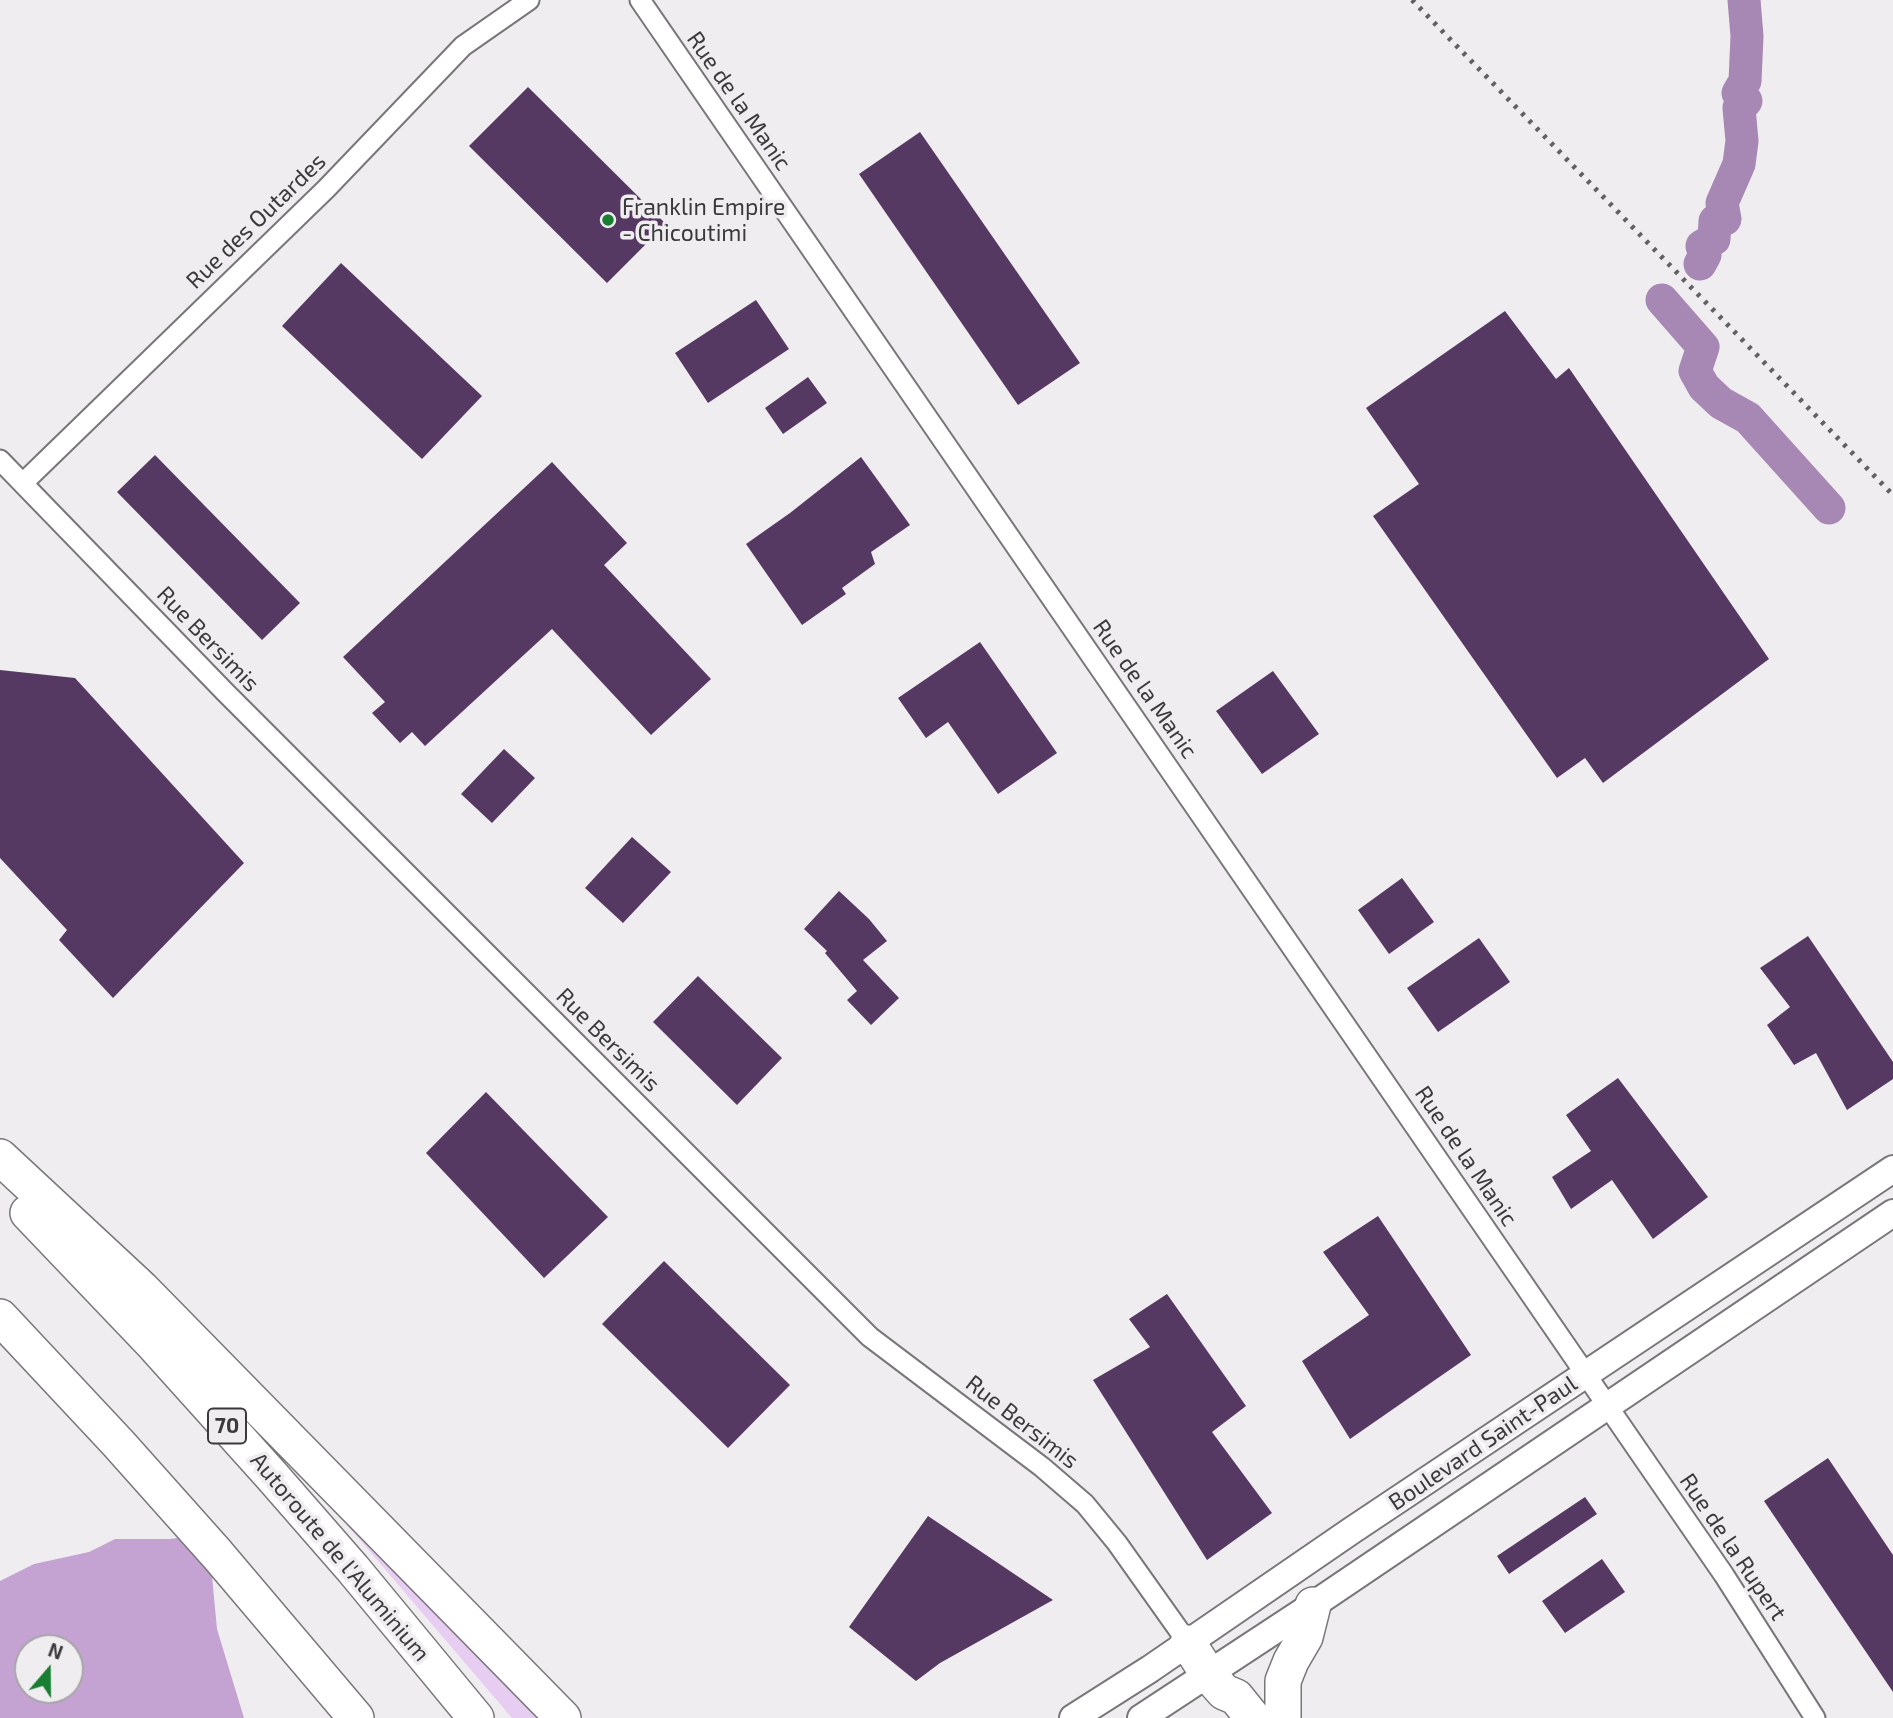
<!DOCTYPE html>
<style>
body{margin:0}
#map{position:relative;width:1893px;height:1718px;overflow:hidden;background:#f0edf1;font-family:"Exo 2",sans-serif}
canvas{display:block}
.north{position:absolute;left:14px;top:1634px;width:70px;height:70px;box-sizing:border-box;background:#f0edf1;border:2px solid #a7a5a8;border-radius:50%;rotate:20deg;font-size:19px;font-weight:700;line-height:28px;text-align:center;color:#3a393b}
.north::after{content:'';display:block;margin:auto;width:24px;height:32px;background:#187e32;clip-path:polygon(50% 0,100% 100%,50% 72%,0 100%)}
</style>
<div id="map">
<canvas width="1893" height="1718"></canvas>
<div class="north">N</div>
</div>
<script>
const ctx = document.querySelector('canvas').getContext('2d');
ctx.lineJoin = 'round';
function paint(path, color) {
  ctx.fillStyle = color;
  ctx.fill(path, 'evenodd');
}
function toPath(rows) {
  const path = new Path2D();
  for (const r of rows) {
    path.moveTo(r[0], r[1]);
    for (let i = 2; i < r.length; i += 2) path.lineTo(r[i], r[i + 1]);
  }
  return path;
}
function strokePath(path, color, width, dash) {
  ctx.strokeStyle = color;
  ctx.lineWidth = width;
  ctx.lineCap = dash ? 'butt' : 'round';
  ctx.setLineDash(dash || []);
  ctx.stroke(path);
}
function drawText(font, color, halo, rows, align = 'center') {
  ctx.font = font + ' "Exo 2",sans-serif';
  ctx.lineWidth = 7;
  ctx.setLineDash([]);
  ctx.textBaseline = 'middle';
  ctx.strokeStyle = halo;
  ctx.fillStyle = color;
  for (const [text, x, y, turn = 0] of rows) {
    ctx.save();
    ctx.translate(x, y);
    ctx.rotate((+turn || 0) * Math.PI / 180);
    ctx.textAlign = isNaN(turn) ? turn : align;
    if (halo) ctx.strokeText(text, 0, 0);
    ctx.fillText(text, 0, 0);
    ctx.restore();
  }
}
paint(toPath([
 [244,1404,550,1718,512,1718]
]), '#e6cdf1');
paint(toPath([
 [184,1537,197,1548,212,1576,217,1629,244,1718,0,1718,0,1581,34,1564,89,1552,115,1539,170,1539],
 [28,1648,70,1648,70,1690,28,1690]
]), '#c4a3d2');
strokePath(toPath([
 [1700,264,1705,255,1702,246,1714,239,1715,221,1725,219,1722,203,1739,164,1742,141,1739,108,1746,101,1738,93,1745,81,1747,36,1744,0],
 [1662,300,1703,347,1695,371,1704,387,1721,403,1748,418,1829,508]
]), '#a787b4', 33);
paint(toPath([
 [528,87,666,224,607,283,469,146],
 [920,132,1080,363,1018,405,859,174],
 [341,263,482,396,422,459,282,326],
 [756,300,789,349,708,403,675,353],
 [1505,311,1556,379,1569,368,1769,659,1603,783,1585,758,1557,778,1373,516,1419,484,1366,408],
 [808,377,827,403,783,434,765,408],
 [155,455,300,603,262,640,117,492],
 [861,457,910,525,871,552,875,564,842,588,846,594,802,625,746,544,790,513],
 [552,462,627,543,604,565,711,679,651,735,552,629,425,746,412,732,400,743,372,713,385,702,343,657],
 [980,642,1057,753,998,794,948,722,926,738,898,698],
 [0,670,75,678,244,863,113,998,59,940,67,930,0,858],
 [1273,671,1319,734,1262,774,1216,711],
 [504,749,535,778,492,823,461,794],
 [632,837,671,872,623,923,585,888],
 [1402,878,1434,922,1389,954,1358,910],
 [839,891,869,919,887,941,863,960,899,998,871,1025,847,1000,857,991,825,953,827,951,804,929],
 [1808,936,1893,1062,1893,1079,1847,1110,1816,1053,1794,1065,1767,1025,1790,1007,1760,968],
 [1479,938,1510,982,1438,1032,1407,988],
 [698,976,782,1058,737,1105,653,1022],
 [1618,1078,1708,1197,1653,1239,1612,1180,1571,1209,1552,1177,1591,1151,1566,1115],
 [486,1092,608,1217,544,1278,426,1153],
 [1378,1216,1471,1355,1350,1439,1302,1361,1369,1315,1323,1252],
 [664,1261,790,1385,728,1448,602,1324],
 [1167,1294,1246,1406,1212,1432,1272,1513,1207,1560,1093,1380,1150,1347,1129,1319],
 [1828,1458,1893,1555,1893,1692,1764,1501],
 [1585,1497,1597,1514,1509,1574,1497,1556],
 [928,1516,1053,1600,940,1663,916,1681,849,1627],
 [1602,1559,1625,1592,1565,1633,1542,1601]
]), '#563962');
const minor = toPath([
 [640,0,1655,1475,1724,1575,1815,1718],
 [0,460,226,693,870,1337,1042,1467,1085,1504,1117,1543,1188,1643],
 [23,483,326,189,463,46,529,0]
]);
const secondary = toPath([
 [1073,1718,1150,1669,1351,1531,1893,1169],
 [1141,1718,1313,1605,1893,1213]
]);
const motorway = toPath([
 [0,1157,142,1289,563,1718],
 [28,1213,155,1346,271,1475,353,1569,476,1718],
 [0,1317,118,1443,217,1554,356,1718],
 [1188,1643,1208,1674,1224,1692,1236,1697,1253,1718],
 [1283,1718,1283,1681,1291,1661,1305,1637,1313,1605]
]);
strokePath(minor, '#79767a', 23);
strokePath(secondary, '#79767a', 30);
strokePath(motorway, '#79767a', 38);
strokePath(minor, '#fff', 19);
strokePath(secondary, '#fff', 26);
strokePath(motorway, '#fff', 35);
strokePath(toPath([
 [1412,0,1893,495]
]), '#616062', 5, [3.5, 7]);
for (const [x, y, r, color] of [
 [608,220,7,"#187e32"]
]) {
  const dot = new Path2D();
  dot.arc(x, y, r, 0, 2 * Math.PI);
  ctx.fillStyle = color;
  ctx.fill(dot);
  strokePath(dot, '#f0edf1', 2.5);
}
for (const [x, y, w] of [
 [227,1426,38]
]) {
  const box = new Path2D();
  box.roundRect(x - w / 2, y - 17.5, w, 35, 5);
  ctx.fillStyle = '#f0edf1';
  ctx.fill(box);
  strokePath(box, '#3a393b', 2);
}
drawText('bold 21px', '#3a393b', null, [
 ["70",227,1426]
]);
drawText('23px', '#3a393b', '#f0edf1', [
 ["Rue de la Manic",739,101,55],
 ["Rue des Outardes",256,221,-44],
 ["Rue Bersimis",208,639,46],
 ["Rue de la Manic",1145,689,55],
 ["Rue Bersimis",608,1040,45],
 ["Rue de la Manic",1466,1156,56],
 ["Rue Bersimis",1022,1422,38],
 ["Boulevard Saint-Paul",1483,1443,-34],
 ["Rue de la Rupert",1733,1547,56],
 ["Autoroute de l'Aluminium",340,1557,50]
]);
drawText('23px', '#3a393b', '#f0edf1', [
 ["Franklin Empire",622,207],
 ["- Chicoutimi",622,233]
], 'left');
</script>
